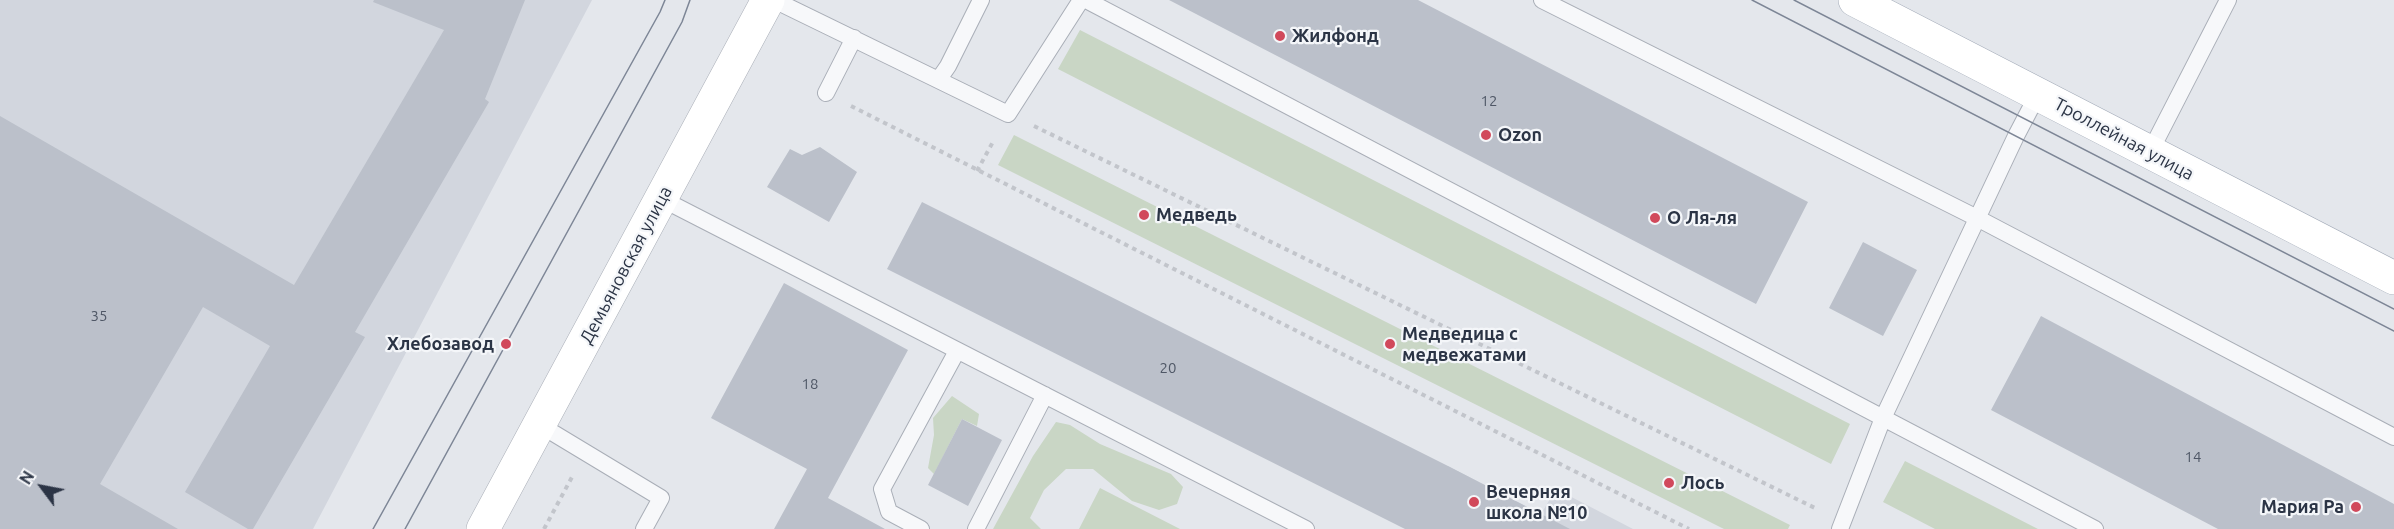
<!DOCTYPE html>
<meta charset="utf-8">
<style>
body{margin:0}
#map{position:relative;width:2394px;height:529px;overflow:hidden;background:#e4e7ec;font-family:Ubuntu,sans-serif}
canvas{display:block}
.north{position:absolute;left:12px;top:457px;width:60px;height:60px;-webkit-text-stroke:4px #f4f6f9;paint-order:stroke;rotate:302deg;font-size:16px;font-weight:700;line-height:24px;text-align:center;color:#2b3445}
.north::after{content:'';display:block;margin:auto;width:21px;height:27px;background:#2b3445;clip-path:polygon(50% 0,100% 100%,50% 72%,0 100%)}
</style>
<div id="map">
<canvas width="2394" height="529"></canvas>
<div class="north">N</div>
</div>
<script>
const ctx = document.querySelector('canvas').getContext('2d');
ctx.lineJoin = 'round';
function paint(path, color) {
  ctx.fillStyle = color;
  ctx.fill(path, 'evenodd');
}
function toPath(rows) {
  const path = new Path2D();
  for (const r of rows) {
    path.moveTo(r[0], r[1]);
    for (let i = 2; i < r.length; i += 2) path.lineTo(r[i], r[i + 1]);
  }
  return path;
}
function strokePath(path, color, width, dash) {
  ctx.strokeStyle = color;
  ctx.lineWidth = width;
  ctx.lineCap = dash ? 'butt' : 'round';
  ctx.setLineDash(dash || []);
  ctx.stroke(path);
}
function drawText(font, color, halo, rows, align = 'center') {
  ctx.font = font + ' Ubuntu,sans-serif';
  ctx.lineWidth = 4.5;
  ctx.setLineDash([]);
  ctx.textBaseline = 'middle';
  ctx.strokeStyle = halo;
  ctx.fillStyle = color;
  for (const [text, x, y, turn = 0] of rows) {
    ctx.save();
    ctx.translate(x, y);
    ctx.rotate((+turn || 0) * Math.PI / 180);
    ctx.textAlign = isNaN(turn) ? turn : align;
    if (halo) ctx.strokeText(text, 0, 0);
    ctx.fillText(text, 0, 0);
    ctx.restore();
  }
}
paint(toPath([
 [0,0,592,0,313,529,0,529],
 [1448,466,1541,514,1556,489,1633,529,1416,529]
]), '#d2d6de');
paint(toPath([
 [1080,30,1850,424,1831,464,1058,69],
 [1014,135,1790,525,1788,529,1724,529,998,165],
 [952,396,979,414,977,426,962,419,934,474,928,468,934,435,933,418],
 [1056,422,1070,425,1100,444,1171,474,1183,487,1177,504,1159,510,1132,501,1093,469,1066,469,1044,490,1030,518,1041,529,993,529,1033,456],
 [1905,461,2038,529,1935,529,1883,502],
 [1100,488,1180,529,1079,529]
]), '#c9d6c5');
paint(toPath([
 [374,0,525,0,485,99,489,102,355,332,365,337,253,529,248,529,185,492,270,346,203,307,100,484,178,529,0,529,0,116,294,285,444,30,373,2],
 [1169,0,1418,0,1808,202,1756,304],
 [820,147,857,172,829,222,767,187,790,149,802,155],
 [922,202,1448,466,1570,529,1405,529,887,269],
 [1863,242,1917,270,1883,336,1829,308],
 [784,283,908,350,828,498,885,529,774,529,807,469,711,418],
 [2041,316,2394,504,2394,529,2218,529,1991,410],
 [962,419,1002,440,968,506,928,485]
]), '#bbc0ca');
const lane = toPath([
 [774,0,1008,114,1081,0],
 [1086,0,2095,529],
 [1542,0,1977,218,2394,437],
 [939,79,948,66,981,0],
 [826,93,854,38],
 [2150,152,2228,0],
 [662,199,1306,529],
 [540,425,661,498,644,529],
 [921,529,889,512,882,489,957,351],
 [976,529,1045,395],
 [1840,529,1883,418,2016,136,2038,94]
]);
const secondary = toPath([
 [483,529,768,0]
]);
const primary = toPath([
 [1855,0,2394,278]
]);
strokePath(lane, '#a9aeb7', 18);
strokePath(secondary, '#a9aeb7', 34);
strokePath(primary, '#a3abb8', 34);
strokePath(toPath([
 [851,106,1689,529],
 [1034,126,1817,509],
 [977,171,994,140],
 [544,529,572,477]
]), '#c2c5cb', 4, [4.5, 4.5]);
strokePath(lane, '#f7f8fa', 16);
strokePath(secondary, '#fff', 33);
strokePath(primary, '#fff', 33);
strokePath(toPath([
 [1752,0,2394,331],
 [1794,0,2394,309],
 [373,529,660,12,665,0],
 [405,529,682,22,690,0]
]), '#7d8696', 1.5);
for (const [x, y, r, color] of [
 [1280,36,6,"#d1495b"],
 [1486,135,6,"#d1495b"],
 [1144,215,6,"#d1495b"],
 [1655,218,6,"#d1495b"],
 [506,344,6,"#d1495b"],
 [1390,344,6,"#d1495b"],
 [1669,483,6,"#d1495b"],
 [1474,502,6,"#d1495b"],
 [2356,507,6,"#d1495b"]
]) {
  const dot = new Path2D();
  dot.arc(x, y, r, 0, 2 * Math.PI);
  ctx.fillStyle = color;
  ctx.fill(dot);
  strokePath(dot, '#f4f6f9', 2);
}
drawText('15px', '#4f5766', null, [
 ["12",1489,101],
 ["35",99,316],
 ["20",1168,368],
 ["18",810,384],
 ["14",2193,457]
]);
drawText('bold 18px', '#2b3445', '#f4f6f9', [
 ["Жилфонд",1292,36],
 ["Ozon",1498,135],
 ["Медведь",1156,215],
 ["О Ля-ля",1667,218],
 ["Медведица с",1402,334],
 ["медвежатами",1402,355],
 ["Хлебозавод",494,344,"right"],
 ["Лось",1681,483],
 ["Вечерняя",1486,492],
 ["школа №10",1486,513],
 ["Мария Ра",2344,507,"right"]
], 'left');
drawText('18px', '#2b3445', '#f4f6f9', [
 ["Троллейная улица",2124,139,28],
 ["Демьяновская улица",626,265,-62]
]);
</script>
